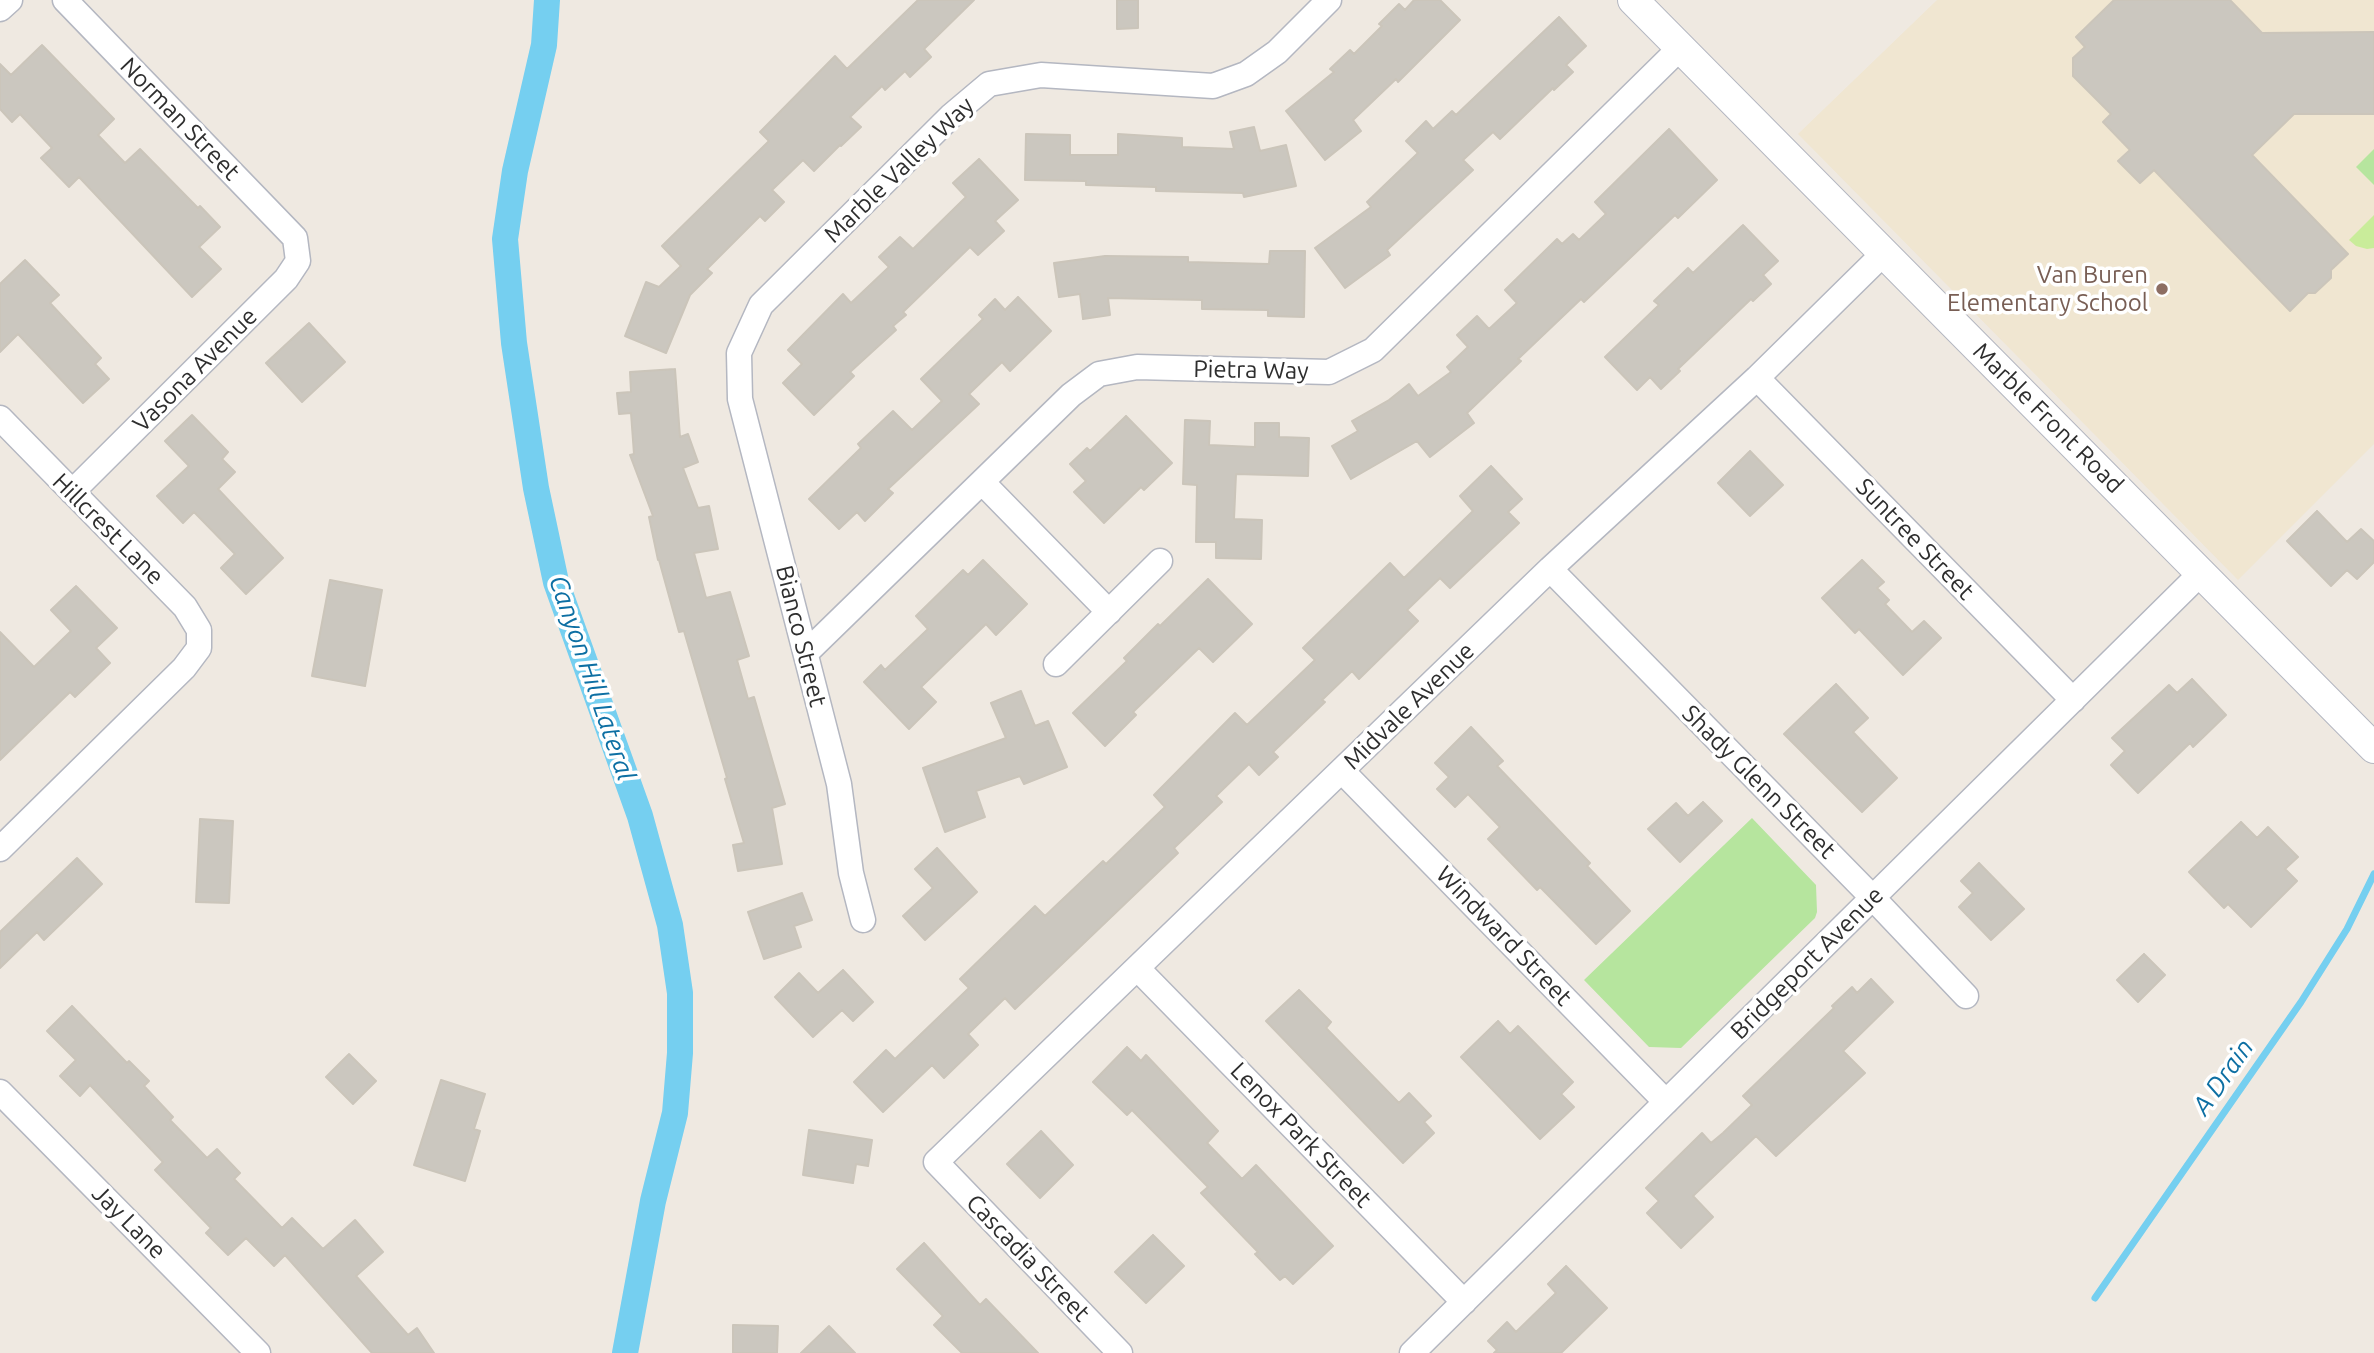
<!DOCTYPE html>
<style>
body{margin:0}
canvas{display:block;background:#efe9e1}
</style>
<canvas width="2374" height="1353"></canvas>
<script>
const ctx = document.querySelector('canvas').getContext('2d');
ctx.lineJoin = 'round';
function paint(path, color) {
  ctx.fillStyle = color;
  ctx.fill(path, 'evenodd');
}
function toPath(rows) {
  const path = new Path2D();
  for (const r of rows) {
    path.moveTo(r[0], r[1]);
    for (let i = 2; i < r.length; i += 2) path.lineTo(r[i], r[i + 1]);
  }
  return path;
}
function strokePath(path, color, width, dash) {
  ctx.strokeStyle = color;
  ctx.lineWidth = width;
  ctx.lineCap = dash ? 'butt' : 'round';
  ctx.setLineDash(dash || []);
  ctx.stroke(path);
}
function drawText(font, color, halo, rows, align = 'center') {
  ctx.font = font + ' Ubuntu,sans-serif';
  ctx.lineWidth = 7;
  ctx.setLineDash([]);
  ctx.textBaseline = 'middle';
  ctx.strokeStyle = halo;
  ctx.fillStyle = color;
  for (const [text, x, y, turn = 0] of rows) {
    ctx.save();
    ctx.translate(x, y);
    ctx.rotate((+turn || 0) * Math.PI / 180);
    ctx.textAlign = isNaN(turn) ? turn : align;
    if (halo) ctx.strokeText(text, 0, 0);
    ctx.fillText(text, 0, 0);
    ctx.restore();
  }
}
paint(toPath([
 [1937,0,2374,0,2374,444,2238,580,1798,134]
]), '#f0e6d1');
paint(toPath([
 [2374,149,2374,185,2356,167],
 [1752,818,1816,885,1817,912,1815,918,1681,1048,1649,1047,1584,980]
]), '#b6e59e');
paint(toPath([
 [2374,215,2374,248,2367,249,2356,246,2349,240]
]), '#c9ec9a');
strokePath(toPath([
 [2095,1298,2301,1002,2347,929,2374,874]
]), '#75cff0', 7);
strokePath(toPath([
 [547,0,544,45,515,171,505,239,514,343,536,488,556,582,640,816,670,925,680,993,680,1053,675,1113,653,1201,625,1353]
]), '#75cff0', 26);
const building = toPath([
 [918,0,974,0,924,49,931,57,910,77,905,71,885,90,882,86,850,117,861,127,841,146,840,145,814,171,803,160,772,190,784,202,765,221,760,216,707,269,712,273,690,295,666,353,625,336,646,282,659,287,681,266,662,246,769,141,760,132,835,56,847,69,918,0],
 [1117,0,1138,0,1138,28,1117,29,1117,0],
 [1414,0,1440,0,1460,20,1398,82,1396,79,1353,120,1361,131,1325,160,1286,111,1334,72,1330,69,1350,50,1354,54,1382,26,1379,24,1399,4,1405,10,1414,0],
 [2114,0,2230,0,2262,33,2374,32,2374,114,2294,114,2252,155,2348,254,2331,270,2331,278,2315,293,2308,293,2290,311,2154,170,2140,183,2118,161,2130,150,2103,122,2111,114,2073,76,2073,58,2085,47,2076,37,2114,0],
 [1559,17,1586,46,1566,65,1573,72,1554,90,1553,88,1500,139,1493,132,1463,160,1473,170,1387,250,1390,255,1345,288,1315,248,1371,207,1367,202,1418,153,1406,141,1426,121,1433,129,1452,111,1456,115,1559,17],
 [42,45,114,119,98,135,125,163,140,149,198,208,200,206,220,227,199,247,221,269,192,297,79,177,69,187,41,158,52,148,20,114,12,122,0,109,0,64,11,75,42,45],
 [1254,127,1260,151,1286,145,1296,186,1244,197,1243,193,1156,191,1156,187,1086,185,1086,181,1025,180,1026,134,1070,135,1070,155,1118,155,1118,134,1182,138,1182,147,1234,149,1230,132,1254,127],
 [1669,129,1717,180,1678,218,1675,215,1584,302,1581,299,1518,359,1521,361,1467,413,1474,423,1430,457,1417,441,1351,479,1332,446,1358,431,1352,421,1389,400,1409,384,1418,396,1451,372,1447,367,1468,347,1457,335,1477,316,1489,329,1517,303,1505,290,1557,239,1562,244,1573,234,1579,240,1606,214,1595,202,1669,129],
 [979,159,1018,200,995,221,1004,231,978,255,970,247,903,312,906,315,893,326,896,330,850,372,854,376,814,415,783,383,802,364,788,350,843,294,851,303,889,267,879,257,900,237,913,249,966,197,953,183,979,159],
 [1743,225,1778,261,1763,275,1771,284,1753,301,1751,299,1678,369,1680,371,1661,389,1650,377,1637,390,1605,357,1659,305,1654,301,1688,268,1693,273,1743,225],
 [1270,251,1305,251,1304,317,1268,316,1268,310,1202,309,1202,300,1108,298,1110,315,1083,319,1080,294,1059,297,1054,263,1105,256,1188,257,1188,262,1269,264,1270,251],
 [25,260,59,295,50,303,101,358,95,364,109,379,83,403,18,334,0,352,0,284,25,260],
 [1018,297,1051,331,1010,371,1002,362,969,394,979,404,888,489,893,493,865,521,857,512,839,529,809,499,861,448,858,444,893,411,912,430,942,401,921,379,983,319,979,315,995,299,1005,310,1018,297],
 [309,323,345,362,302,402,266,363,309,323],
 [675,369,680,437,688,434,698,462,683,468,698,508,709,506,718,549,694,553,706,598,730,592,749,656,737,660,748,699,754,697,785,804,772,808,782,864,738,871,733,845,744,843,725,779,727,778,684,631,679,632,659,560,658,560,649,517,653,516,630,455,634,454,631,413,619,414,617,393,631,392,630,372,675,369],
 [192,415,228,452,222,459,235,472,218,489,283,558,246,594,221,568,235,554,194,512,183,523,157,496,189,466,165,441,192,415],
 [1126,416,1172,463,1144,490,1141,487,1104,523,1074,492,1086,481,1070,464,1087,448,1090,451,1126,416],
 [1185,420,1210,421,1209,445,1255,447,1255,423,1279,423,1279,437,1309,438,1308,476,1236,474,1234,519,1262,520,1261,559,1216,558,1216,542,1196,542,1197,485,1183,484,1185,420],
 [1750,451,1783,485,1750,516,1718,483,1750,451],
 [1491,466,1522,499,1508,512,1519,523,1450,588,1440,578,1407,610,1418,621,1359,679,1352,671,1322,700,1325,702,1273,752,1278,757,1259,775,1249,764,1216,796,1222,802,1174,848,1178,853,1015,1009,1005,998,968,1034,978,1045,944,1078,932,1065,883,1112,854,1082,886,1050,895,1059,969,988,960,979,1035,906,1045,916,1103,861,1106,864,1165,807,1154,795,1235,713,1247,725,1315,660,1303,648,1390,563,1404,578,1473,511,1460,496,1491,466],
 [2317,511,2347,542,2361,529,2374,541,2374,562,2357,579,2347,570,2331,586,2287,541,2317,511],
 [983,560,1027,604,996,635,986,624,921,687,936,702,909,729,864,682,881,665,885,670,928,629,916,616,963,570,968,575,983,560],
 [1862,560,1884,582,1877,588,1889,600,1885,604,1912,632,1924,621,1941,638,1903,675,1859,629,1855,633,1822,598,1862,560],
 [1208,579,1252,624,1213,662,1199,648,1133,712,1136,715,1105,746,1073,713,1127,661,1124,658,1158,624,1160,626,1208,579],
 [330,580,382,590,365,686,312,676,330,580],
 [76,586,117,628,96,648,110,663,75,697,70,692,0,760,0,632,34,667,71,631,51,610,76,586],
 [2192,679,2226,715,2193,747,2190,743,2138,793,2111,765,2125,751,2112,738,2169,685,2177,693,2192,679],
 [1836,684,1868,718,1853,732,1897,778,1862,812,1784,734,1836,684],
 [1021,691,1035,726,1048,721,1067,767,1024,784,1020,776,976,791,985,817,945,832,923,768,1006,738,991,703,1021,691],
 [1471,727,1503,761,1497,766,1590,863,1587,866,1630,911,1596,944,1540,887,1537,890,1488,839,1500,827,1468,794,1455,807,1437,789,1449,777,1435,763,1471,727],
 [1703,802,1722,821,1680,862,1648,829,1676,803,1688,816,1703,802],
 [200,819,233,821,229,903,196,902,200,819],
 [2241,822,2257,838,2268,827,2298,857,2285,869,2297,881,2251,927,2228,904,2224,908,2189,872,2241,822],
 [937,848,977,892,925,940,903,916,933,888,915,869,937,848],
 [77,858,102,884,44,940,37,932,0,968,0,932,77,858],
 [1979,863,2024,909,1991,940,1959,907,1973,893,1961,881,1979,863],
 [802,893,812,920,794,926,801,947,764,959,748,912,802,893],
 [2144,954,2165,975,2138,1002,2117,980,2144,954],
 [843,970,873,1002,853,1021,842,1010,813,1037,775,997,799,973,818,993,843,970],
 [1871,979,1893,1002,1843,1051,1865,1073,1776,1156,1756,1136,1693,1196,1713,1217,1681,1248,1647,1213,1659,1201,1646,1188,1702,1133,1711,1143,1723,1133,1752,1105,1743,1096,1834,1008,1832,1006,1852,987,1857,993,1871,979],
 [1299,990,1331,1022,1326,1028,1399,1103,1409,1093,1431,1116,1424,1122,1434,1133,1403,1163,1266,1021,1299,990],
 [72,1006,127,1063,129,1061,149,1081,144,1086,173,1117,170,1120,207,1158,217,1149,240,1173,234,1179,282,1228,292,1218,323,1249,355,1220,383,1252,356,1276,408,1335,417,1328,434,1353,372,1353,285,1255,274,1266,246,1238,228,1255,206,1233,211,1228,155,1170,163,1162,90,1085,80,1096,60,1076,76,1060,47,1031,72,1006],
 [1498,1021,1510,1034,1518,1026,1573,1082,1561,1094,1574,1107,1540,1139,1461,1057,1498,1021],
 [1127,1047,1141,1061,1146,1055,1218,1131,1207,1143,1242,1179,1256,1165,1333,1246,1293,1284,1285,1276,1280,1280,1255,1254,1258,1252,1201,1193,1208,1187,1132,1110,1127,1115,1093,1082,1127,1047],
 [349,1054,376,1081,353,1104,326,1077,349,1054],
 [441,1080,485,1094,474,1129,480,1131,465,1181,414,1165,441,1080],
 [809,1130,872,1140,868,1166,856,1164,853,1183,803,1175,809,1130],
 [1041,1131,1073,1165,1040,1198,1007,1164,1041,1131],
 [1153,1235,1184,1266,1146,1303,1115,1272,1153,1235],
 [924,1243,980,1305,986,1299,1038,1353,962,1353,934,1325,943,1316,897,1269,924,1243],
 [1566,1266,1607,1308,1561,1353,1494,1353,1497,1350,1488,1341,1507,1322,1516,1332,1556,1293,1548,1284,1566,1266],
 [733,1325,778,1326,777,1353,733,1353,733,1325],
 [829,1326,855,1353,801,1353,829,1326]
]);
paint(building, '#cbc7bf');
strokePath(building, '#cbc5ba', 2);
const minor = toPath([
 [65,0,295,238,298,261,286,279,72,492],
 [0,9,10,0],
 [1757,378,2073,700],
 [0,418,185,607,199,630,199,648,184,668,0,849],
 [982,482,1109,612],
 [1550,569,1873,898,1966,996],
 [806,653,1071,395,1099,374,1137,367,1329,372,1373,350,1680,48],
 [1056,664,1160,561],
 [1342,771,1666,1102],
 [863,920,851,873,839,784,740,399,739,353,761,305,951,116,989,84,1041,75,1213,86,1246,74,1277,52,1329,0],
 [1137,968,1464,1302],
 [0,1092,258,1353],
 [1120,1353,936,1162,1550,569,1757,378,1885,252],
 [1412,1353,2201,573]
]);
const tertiary = toPath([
 [1633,0,2374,748]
]);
strokePath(minor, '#b4b7c1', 27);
strokePath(tertiary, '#b4b7c1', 32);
strokePath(minor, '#fff', 24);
strokePath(tertiary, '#fff', 30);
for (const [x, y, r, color] of [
 [2162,289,7,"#8d6e63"]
]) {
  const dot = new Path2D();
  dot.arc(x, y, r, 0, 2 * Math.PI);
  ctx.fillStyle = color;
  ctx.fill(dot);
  strokePath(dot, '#fff', 2.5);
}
drawText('24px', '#2e2e2e', '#fff', [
 ["Norman Street",180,119,46],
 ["Marble Valley Way",899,170,-44],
 ["Vasona Avenue",195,370,-45],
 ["Pietra Way",1251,370,1],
 ["Marble Front Road",2048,418,45],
 ["Hillcrest Lane",108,529,45],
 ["Suntree Street",1915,539,46],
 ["Bianco Street",801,636,76],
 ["Midvale Avenue",1409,706,-44],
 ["Shady Glenn Street",1759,782,45],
 ["Windward Street",1504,936,46],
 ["Bridgeport Avenue",1807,963,-45],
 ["Lenox Park Street",1301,1135,46],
 ["Jay Lane",129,1222,45],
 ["Cascadia Street",1028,1258,46]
]);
drawText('24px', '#785e54', '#fff', [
 ["Van Buren",2148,275],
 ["Elementary School",2148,303]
], 'right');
drawText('italic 26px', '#0d6fa3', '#fff', [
 ["Canyon Hill Lateral",592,678,71],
 ["A Drain",2223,1077,-55]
]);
</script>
